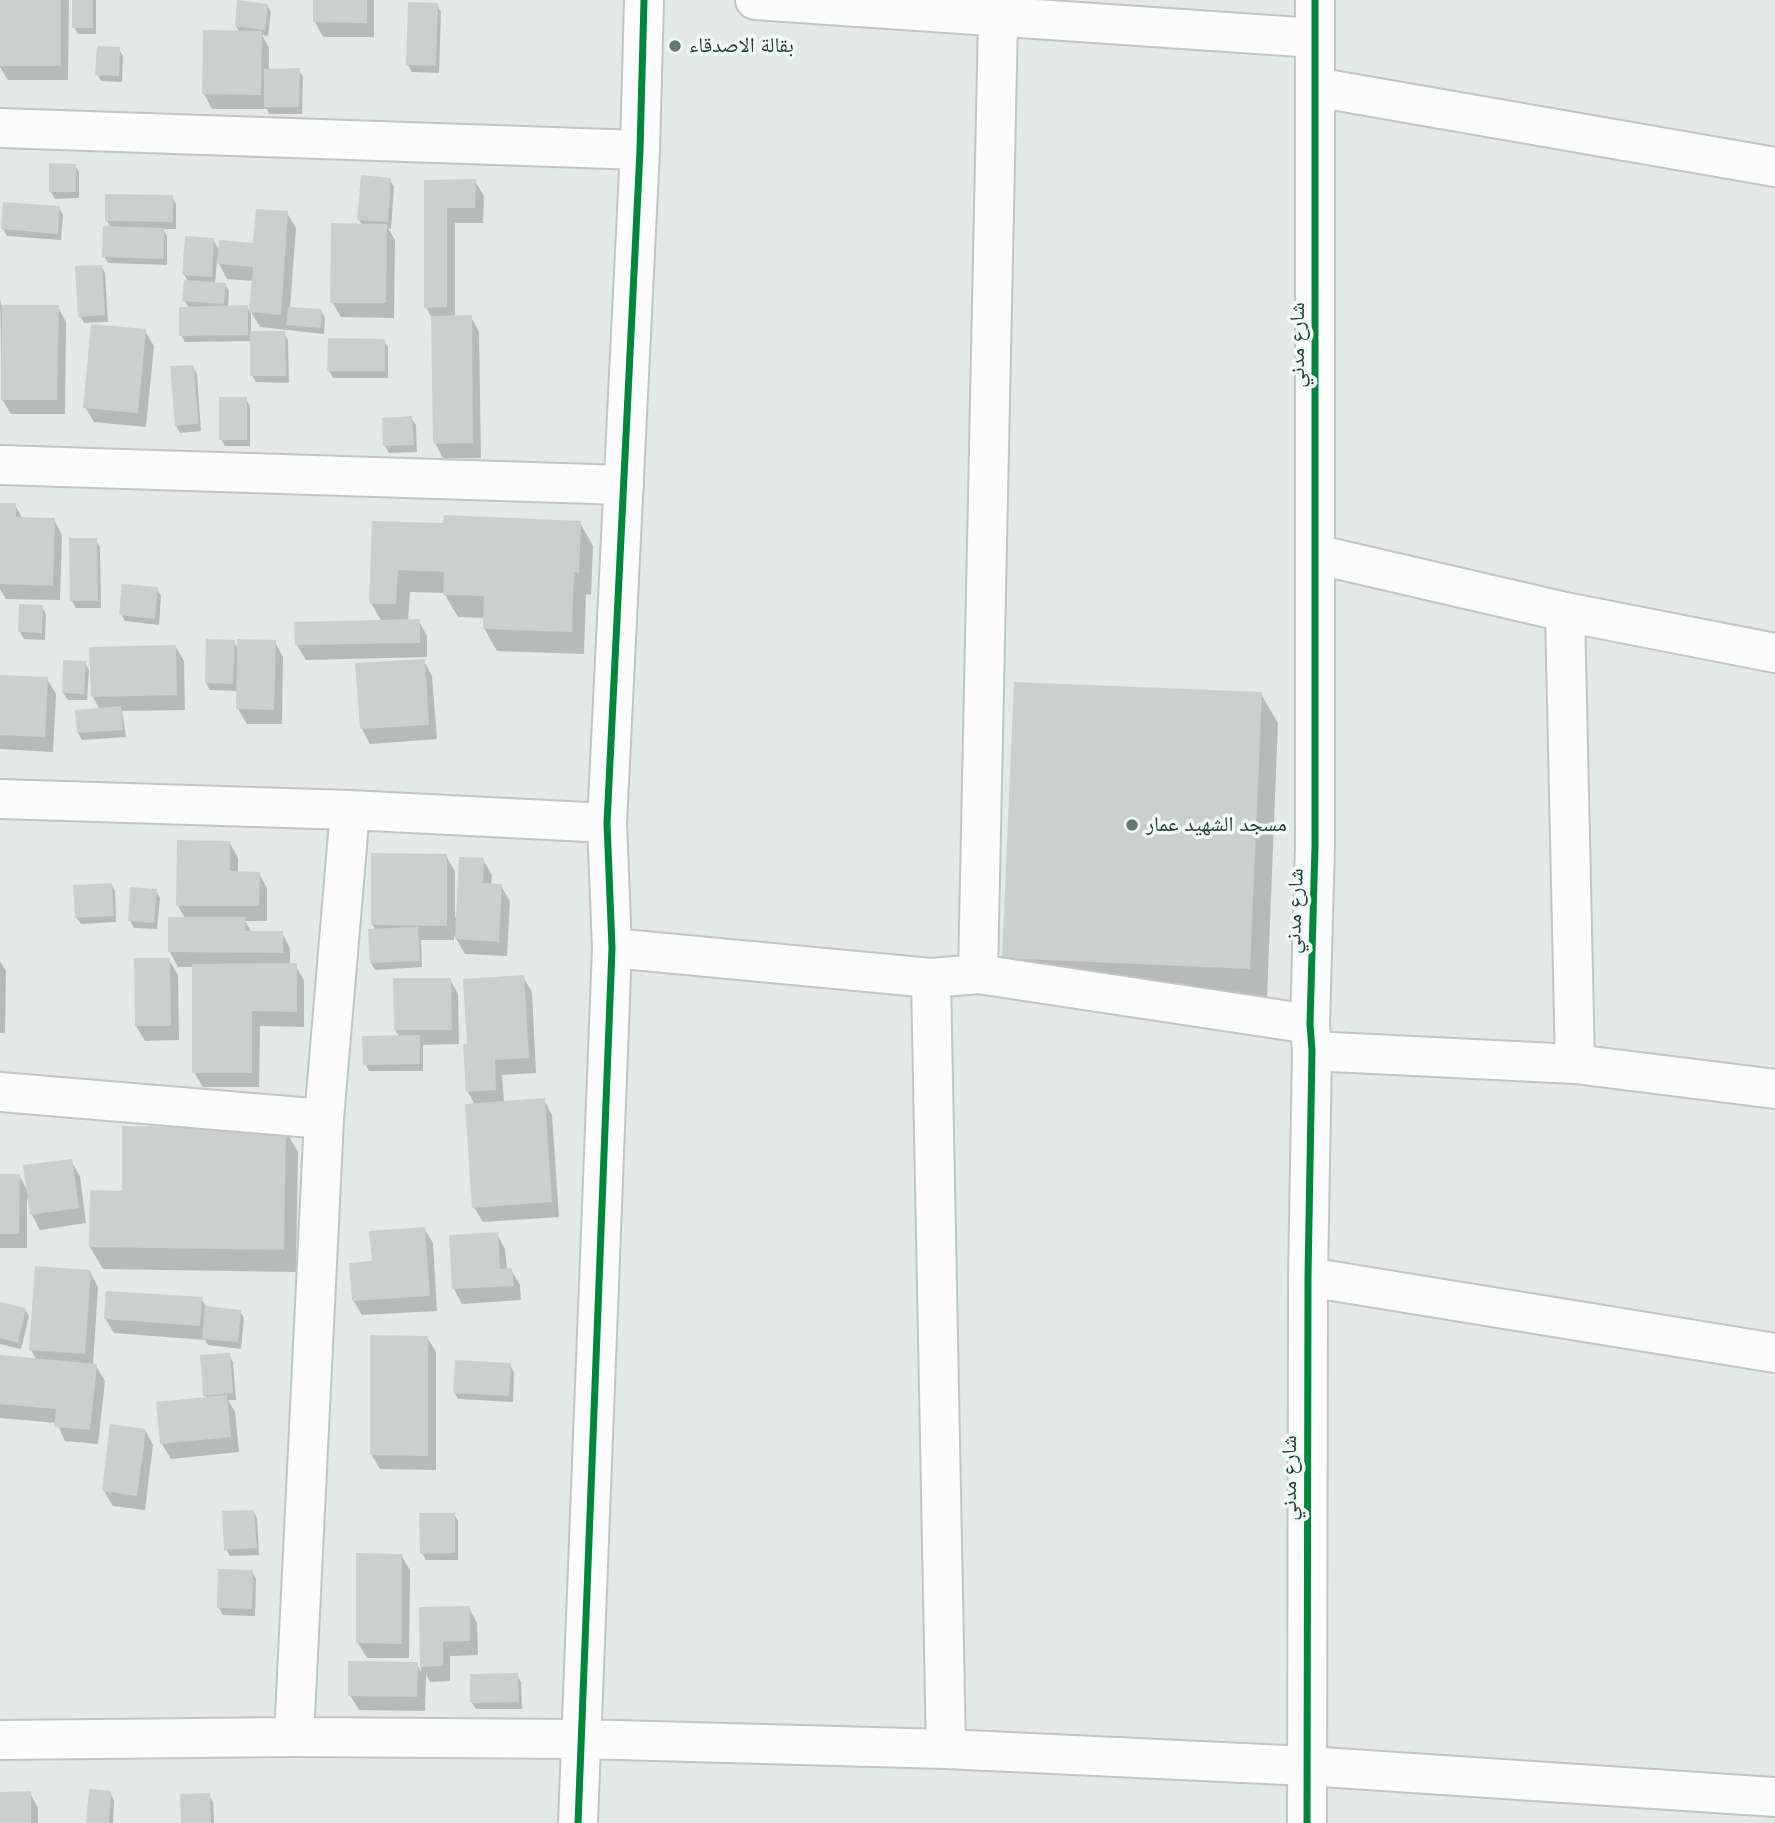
<!DOCTYPE html>
<meta charset="utf-8">
<style>
body{margin:0}
canvas{display:block;background:#e3e9e7}
</style>
<canvas width="1775" height="1823"></canvas>
<script>
const ctx = document.querySelector('canvas').getContext('2d');
ctx.lineJoin = 'round';
function paint(path, color) {
  ctx.fillStyle = color;
  ctx.fill(path, 'evenodd');
}
function toPath(rows) {
  const path = new Path2D();
  for (const r of rows) {
    path.moveTo(r[0], r[1]);
    for (let i = 2; i < r.length; i += 2) path.lineTo(r[i], r[i + 1]);
  }
  return path;
}
function strokePath(path, color, width, dash) {
  ctx.strokeStyle = color;
  ctx.lineWidth = width;
  ctx.lineCap = dash ? 'butt' : 'round';
  ctx.setLineDash(dash || []);
  ctx.stroke(path);
}
function drawText(font, color, halo, rows, align = 'center') {
  ctx.font = font + ' Inter,"Noto Naskh Arabic",sans-serif';
  ctx.lineWidth = 7;
  ctx.setLineDash([]);
  ctx.textBaseline = 'middle';
  ctx.strokeStyle = halo;
  ctx.fillStyle = color;
  for (const [text, x, y, turn = 0] of rows) {
    ctx.save();
    ctx.translate(x, y);
    ctx.rotate((+turn || 0) * Math.PI / 180);
    ctx.textAlign = isNaN(turn) ? turn : align;
    if (halo) ctx.strokeText(text, 0, 0);
    ctx.fillText(text, 0, 0);
    ctx.restore();
  }
}
paint(toPath([
 [0,0,69,0,68,80,8,80,0,67],
 [73,0,96,0,96,34,78,34,74,27],
 [315,0,374,0,374,37,323,37,315,22],
 [267,5,271,12,268,36,262,35,269,48,269,70,299,70,303,77,302,114,269,114,267,109,212,109,204,94,240,33,236,26],
 [437,5,441,12,439,73,412,72,408,65],
 [119,49,123,56,122,82,101,81,97,74],
 [75,165,79,172,79,198,55,199,51,192],
 [390,180,394,187,391,229,388,228,395,240,394,318,341,317,332,302,362,225,359,220],
 [425,181,475,181,484,196,483,223,455,223,455,317,471,317,479,332,481,458,443,458,435,443,432,318,426,307],
 [172,197,176,204,176,229,163,229,167,236,167,265,108,263,104,256,111,228,107,221],
 [59,208,63,215,61,240,7,236,3,229],
 [287,213,296,228,290,308,321,311,325,318,324,334,260,327,251,312,251,333,284,333,288,340,289,383,256,382,252,375,252,341,185,342,181,335,189,308,184,300,188,282,184,274,213,240,220,251,255,245],
 [217,260,227,279,253,281,251,313,247,307,228,307,229,291,225,284,215,284],
 [101,266,105,273,108,322,84,323,80,316],
 [0,299,2,307,58,307,66,322,65,414,11,414,2,399],
 [145,331,154,346,146,427,94,422,85,407],
 [384,340,388,347,388,378,333,378,329,371],
 [193,367,197,374,201,431,180,433,176,426],
 [246,399,250,406,250,446,225,446,221,439],
 [411,418,416,425,417,452,389,453,385,446],
 [0,504,15,505,23,519,54,520,62,535,60,600,6,599,0,589],
 [374,522,445,525,580,523,593,546,591,595,586,594,584,654,497,651,484,628,485,618,458,617,444,593,410,592,408,621,419,621,427,636,427,657,306,660,297,645,382,622,371,603],
 [96,540,100,547,101,608,76,608,72,601],
 [157,589,161,596,159,625,125,621,121,614],
 [42,607,46,614,45,640,24,639,20,632],
 [234,642,239,650,275,642,283,657,282,724,247,724,238,709,238,691,210,690,206,683],
 [175,646,184,661,185,710,122,711,126,737,82,740,78,733,100,710,93,697],
 [424,661,432,676,437,739,370,744,362,729],
 [85,663,89,670,87,700,68,700,63,693],
 [0,677,47,679,56,694,53,752,0,749],
 [1261,694,1278,723,1267,998,1021,988,1004,958],
 [229,842,238,858,238,873,259,873,267,888,267,921,245,921,252,933,282,933,290,948,290,965,295,965,304,980,304,1027,260,1026,259,1087,203,1087,194,1072,194,967,178,967,170,952,185,918,178,906],
 [446,856,455,871,455,917,458,917,483,860,492,875,491,885,501,886,510,901,507,956,465,954,454,935,454,940,421,940,422,967,375,970,371,963,376,931,372,924],
 [111,884,115,891,116,922,81,924,76,917],
 [156,891,160,898,157,929,134,928,130,921],
 [169,960,178,975,179,1040,145,1041,136,1026],
 [0,961,6,971,5,1033,0,1033],
 [523,977,532,992,536,1073,502,1075,504,1103,544,1100,552,1115,559,1217,483,1222,474,1207,475,1105,468,1092,469,1045],
 [450,979,458,994,459,1044,423,1045,423,1071,369,1071,365,1064,400,1037,395,1030],
 [285,1130,298,1152,296,1272,103,1269,90,1247,123,1193],
 [71,1161,80,1176,86,1223,40,1230,32,1215,29,1199,27,1199,27,1248,0,1248,0,1175,19,1175,28,1192],
 [424,1228,433,1243,437,1311,362,1315,353,1300,374,1263],
 [497,1234,505,1249,507,1270,511,1270,520,1285,521,1300,462,1304,454,1289],
 [90,1272,98,1287,93,1365,96,1366,105,1381,98,1444,65,1441,57,1423,0,1418,0,1357,37,1360,31,1350],
 [201,1298,207,1308,240,1311,244,1318,241,1349,208,1345,205,1340,114,1333,105,1318],
 [0,1304,25,1309,29,1316,21,1349,0,1344],
 [427,1337,436,1352,436,1470,380,1469,371,1454],
 [229,1355,233,1362,236,1400,228,1400,235,1412,239,1452,171,1459,162,1444,207,1398,205,1395],
 [510,1365,514,1372,513,1402,458,1399,454,1392],
 [145,1430,153,1445,145,1510,113,1506,104,1491],
 [253,1511,257,1518,259,1555,230,1556,226,1549],
 [454,1514,458,1521,458,1560,426,1560,422,1553],
 [401,1555,410,1570,409,1658,367,1658,358,1643],
 [252,1572,256,1579,255,1616,223,1615,219,1608],
 [469,1608,477,1623,478,1655,450,1656,450,1681,430,1682,426,1674,425,1711,359,1710,350,1695,417,1664,421,1672,421,1609],
 [517,1675,521,1682,522,1709,476,1709,472,1703],
 [0,1793,30,1793,38,1808,38,1823,0,1823],
 [110,1793,114,1800,113,1823,88,1823],
 [209,1795,213,1802,214,1823,183,1823]
]), '#0003');
paint(toPath([
 [0,0,61,0,61,66,0,66],
 [72,0,93,0,93,28,72,28],
 [237,0,268,4,265,30,235,26],
 [313,0,367,0,367,23,313,22],
 [408,2,438,3,436,66,406,65],
 [203,30,262,31,261,95,202,94],
 [97,46,120,47,119,76,95,75],
 [300,68,299,107,264,107,264,69],
 [49,163,76,164,76,192,49,192],
 [361,175,391,178,388,222,357,220],
 [476,179,475,208,447,208,447,307,424,308,424,180],
 [105,194,173,195,173,222,105,221],
 [3,202,60,206,58,234,1,229],
 [256,209,288,211,281,315,249,312,253,267,217,264,219,240,253,243],
 [331,223,387,224,386,303,330,303],
 [103,226,164,228,164,259,102,257],
 [185,236,214,238,212,277,182,275],
 [102,265,105,315,78,317,75,266],
 [184,280,226,283,224,304,182,301],
 [2,305,59,305,57,400,1,400],
 [248,305,248,335,179,336,179,307],
 [288,307,322,309,321,328,286,325],
 [472,315,473,443,433,444,431,316],
 [91,324,146,329,138,413,83,408],
 [250,331,285,331,286,376,250,376],
 [328,338,385,339,385,371,327,371],
 [194,365,198,424,175,426,170,366],
 [219,397,247,397,247,440,219,440],
 [412,416,414,445,383,446,382,418],
 [0,503,16,503,16,517,55,518,53,586,0,584],
 [444,515,581,521,579,573,574,572,572,632,483,629,484,596,443,595,444,572,398,570,396,604,369,604,372,521,443,523],
 [69,538,97,538,98,601,70,601],
 [122,584,158,587,155,619,119,615],
 [19,604,43,605,42,633,18,632],
 [420,619,420,643,295,645,294,622],
 [206,639,235,640,233,684,205,683],
 [237,639,276,640,274,710,236,709],
 [176,645,177,695,91,697,89,647],
 [425,659,429,725,360,729,355,663],
 [63,660,86,661,84,694,62,693],
 [0,675,48,677,45,737,0,735],
 [1014,682,1262,692,1250,969,1002,958],
 [121,706,123,730,77,733,75,710],
 [177,840,230,841,230,871,260,872,259,906,176,906],
 [371,853,447,854,447,926,371,925],
 [459,857,484,858,483,883,502,884,499,942,455,939],
 [112,883,114,916,75,918,73,885],
 [130,887,157,889,154,923,128,921],
 [168,917,245,917,245,931,283,931,283,953,168,952],
 [418,927,420,961,370,963,368,929],
 [134,958,170,958,171,1026,135,1026],
 [297,963,297,1012,252,1011,252,1073,192,1073,192,964],
 [524,975,529,1058,495,1060,496,1090,466,1092,463,1044,467,1044,463,979],
 [393,978,451,978,452,1030,394,1030],
 [420,1035,420,1064,363,1065,362,1036],
 [545,1098,552,1202,472,1208,465,1104],
 [122,1126,286,1128,284,1250,89,1247,90,1190,122,1191],
 [72,1159,79,1208,30,1215,23,1165],
 [0,1174,20,1174,19,1234,0,1234],
 [425,1227,430,1296,352,1301,349,1263,372,1261,369,1231],
 [498,1232,500,1269,512,1268,514,1286,452,1289,449,1235],
 [35,1266,91,1270,85,1354,29,1350],
 [106,1291,202,1297,200,1326,104,1319],
 [0,1302,26,1308,18,1343,0,1338],
 [205,1306,241,1310,238,1342,202,1339],
 [370,1335,428,1336,428,1456,370,1455],
 [230,1353,233,1393,203,1396,200,1355],
 [0,1355,97,1364,90,1430,54,1427,56,1409,0,1404],
 [455,1360,511,1363,509,1396,453,1393],
 [227,1395,231,1437,160,1444,156,1402],
 [110,1424,146,1429,137,1496,102,1491],
 [254,1510,257,1548,224,1550,222,1511],
 [419,1513,455,1513,455,1553,420,1554],
 [356,1553,402,1554,402,1644,356,1643],
 [218,1569,253,1570,252,1609,217,1608],
 [470,1606,470,1641,443,1642,443,1666,420,1667,419,1607],
 [348,1661,418,1662,417,1697,348,1696],
 [518,1673,519,1702,470,1703,470,1674],
 [89,1789,111,1791,109,1823,86,1823],
 [31,1791,31,1823,0,1823,0,1792],
 [210,1793,211,1823,181,1823,180,1794]
]), '#cad0ce');
const street = toPath([
 [755,0,1315,38],
 [1315,87,1775,167],
 [0,128,640,150],
 [0,465,624,485],
 [1315,554,1565,612,1775,653],
 [1565,612,1575,1064],
 [0,799,350,810,607,823],
 [612,948,931,978,978,974,1310,1024],
 [978,974,998,18],
 [931,978,946,1749],
 [1312,1051,1575,1064,1775,1089],
 [0,1092,324,1119],
 [1308,1277,1775,1353],
 [294,1737,324,1119,350,810],
 [0,1740,294,1737,581,1739,946,1749,1307,1766,1775,1797],
 [578,1823,612,948,607,823,640,150,644,0]
]);
const secondary = toPath([
 [1307,1823,1308,1277,1312,1051,1310,1024,1315,846,1315,0]
]);
strokePath(street, '#c0c6c4', 42);
strokePath(secondary, '#bec7c4', 42);
strokePath(street, '#fbfcfb', 38);
strokePath(secondary, '#fbfcfb', 38);
strokePath(toPath([
 [578,1823,612,948,607,823,640,150,644,0],
 [1307,1823,1308,1277,1312,1051,1310,1024,1315,846,1315,0]
]), '#00873e', 7);
for (const [x, y, r, color] of [
 [675,46,7,"#647975"],
 [1132,825,7,"#647975"]
]) {
  const dot = new Path2D();
  dot.arc(x, y, r, 0, 2 * Math.PI);
  ctx.fillStyle = color;
  ctx.fill(dot);
  strokePath(dot, '#f1f8f5', 2.5);
}
drawText('21px', '#203d38', '#f1f8f5', [
 ["بقالة الاصدقاء",689,46],
 ["مسجد الشهيد عمار",1146,825]
], 'left');
drawText('21px', '#203d38', '#f1f8f5', [
 ["شارع مدني",1298,345,-90],
 ["شارع مدني",1295,911,-88],
 ["شارع مدني",1290,1478,-90]
]);
</script>
